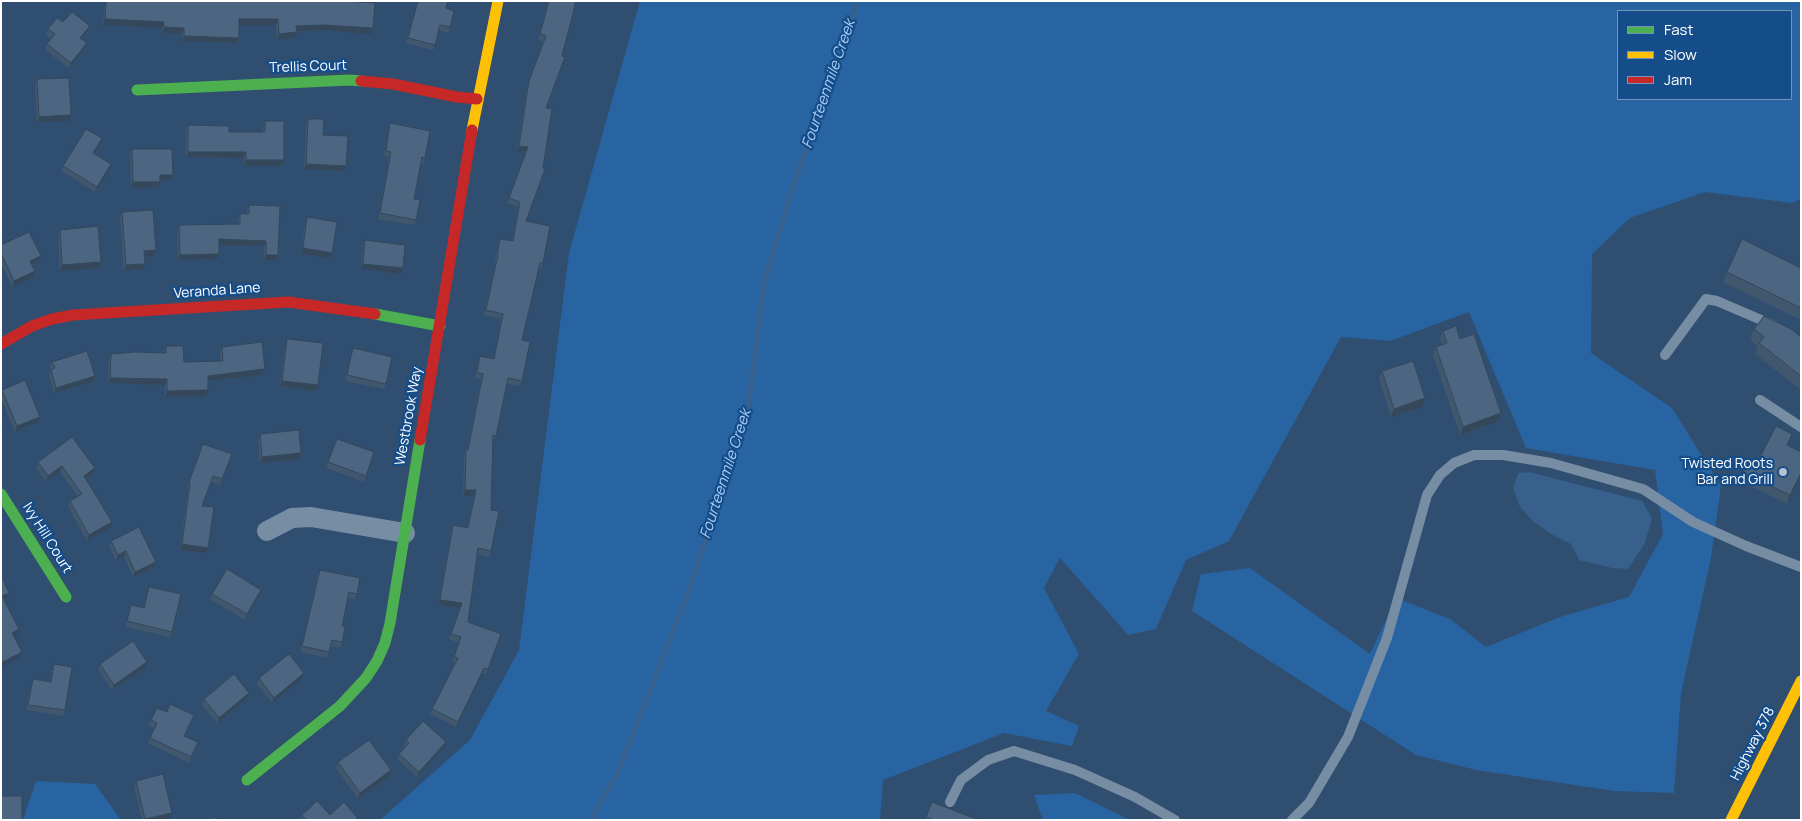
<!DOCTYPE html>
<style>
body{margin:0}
#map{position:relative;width:1802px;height:821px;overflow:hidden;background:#304e6f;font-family:Manrope,sans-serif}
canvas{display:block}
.frame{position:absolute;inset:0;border:2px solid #fff;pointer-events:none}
.legend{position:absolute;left:1617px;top:10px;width:175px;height:90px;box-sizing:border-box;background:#154d8a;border:1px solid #7394b9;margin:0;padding:6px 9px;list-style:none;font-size:15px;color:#fff}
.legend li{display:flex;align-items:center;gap:10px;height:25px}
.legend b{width:25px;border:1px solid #7394b9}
</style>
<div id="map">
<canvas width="1802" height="821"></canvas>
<div class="frame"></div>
<ul class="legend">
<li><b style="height:6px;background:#4caf50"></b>Fast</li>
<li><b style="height:6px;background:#ffc107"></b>Slow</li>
<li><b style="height:6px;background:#c62828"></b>Jam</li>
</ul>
</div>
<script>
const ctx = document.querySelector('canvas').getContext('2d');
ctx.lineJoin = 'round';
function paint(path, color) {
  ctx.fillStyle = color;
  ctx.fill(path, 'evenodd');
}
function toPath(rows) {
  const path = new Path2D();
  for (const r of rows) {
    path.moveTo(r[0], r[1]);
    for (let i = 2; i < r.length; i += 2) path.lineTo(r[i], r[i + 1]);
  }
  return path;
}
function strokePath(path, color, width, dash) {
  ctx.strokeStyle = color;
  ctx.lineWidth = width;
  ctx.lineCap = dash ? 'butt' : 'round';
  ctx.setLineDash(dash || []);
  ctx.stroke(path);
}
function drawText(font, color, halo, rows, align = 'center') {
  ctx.font = font + ' Manrope,sans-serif';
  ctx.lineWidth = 4.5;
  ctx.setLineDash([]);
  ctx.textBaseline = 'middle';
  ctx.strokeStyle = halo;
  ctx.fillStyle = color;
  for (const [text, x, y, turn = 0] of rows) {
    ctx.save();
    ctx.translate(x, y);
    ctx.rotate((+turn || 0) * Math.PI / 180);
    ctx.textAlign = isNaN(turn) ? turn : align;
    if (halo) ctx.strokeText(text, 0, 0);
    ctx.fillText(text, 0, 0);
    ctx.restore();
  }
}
paint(toPath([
 [640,1,1801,1,1801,199,1792,203,1705,192,1630,218,1592,254,1591,353,1672,408,1721,486,1711,558,1681,693,1674,793,1614,791,1476,770,1416,755,1192,611,1201,574,1250,568,1370,654,1396,598,1450,619,1486,647,1560,617,1629,597,1663,534,1655,470,1526,448,1469,312,1390,341,1341,337,1229,541,1186,560,1156,629,1128,635,1060,558,1044,588,1079,654,1046,711,1079,726,1072,746,1004,733,883,780,880,820,380,820,470,740,519,650,569,253],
 [1618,11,1791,11,1791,99,1618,99],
 [36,781,95,784,121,820,23,820],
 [1075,793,1130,820,1043,820,1034,795]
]), '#2864a1');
paint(toPath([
 [1529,472,1642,501,1652,518,1645,543,1628,569,1612,568,1579,560,1571,544,1553,535,1534,522,1520,507,1513,488,1518,473]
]), '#37608c');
strokePath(toPath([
 [591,820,618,772,687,596,748,411,764,283,795,180,828,94,858,1]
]), '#37608c', 5);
strokePath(toPath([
 [1665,355,1706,299,1717,301,1773,325],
 [1760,400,1801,427],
 [950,802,961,780,988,760,1014,751,1075,770,1135,797,1175,820],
 [1292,820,1309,803,1348,737,1387,638,1427,495,1440,475,1454,463,1474,455,1503,455,1551,463,1643,489,1693,522,1746,546,1801,567]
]), '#778da4', 10);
strokePath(toPath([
 [267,531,292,518,311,517,405,533]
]), '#778da4', 20);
strokePath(toPath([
 [137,90,350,80,361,81],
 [375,314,440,326],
 [1,494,66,597],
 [247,780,340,706,366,678,377,661,385,643,390,623,420,440]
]), '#4caf50', 11);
strokePath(toPath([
 [472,130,498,1],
 [1731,820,1801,681]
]), '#ffc107', 11);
strokePath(toPath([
 [361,81,393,84,457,97,477,99],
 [1,344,32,326,52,319,73,315,288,302,375,314],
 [420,440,472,130]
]), '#c62828', 11);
paint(toPath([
 [105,1,344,1,373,28,371,34,322,30,297,32,295,38,277,39,276,25,239,25,237,43,182,41,182,33,162,33,162,28,103,25],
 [418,1,446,8,450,27,448,33,439,30,433,50,406,43],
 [548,1,576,1,546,108,526,221,543,263,541,269,538,268,522,340,522,381,520,386,506,384,496,436,494,441,492,441,491,510,491,551,489,557,478,554,468,622,501,634,486,674,482,673,456,727,430,714,455,663,452,662,459,643,449,639,460,608,438,605,451,531,453,525,467,528,474,496,463,496,464,456,466,450,467,450,481,379,475,378,478,362,480,356,494,359,501,319,484,315,496,261,495,260,498,244,500,239,512,241,518,207,507,203,526,152,517,151,527,87,543,41,538,40],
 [63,22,88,31,82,39,85,48,69,68,45,50,47,44,51,39,46,35,48,29],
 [37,79,71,115,69,121,37,122,35,85],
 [308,119,323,135,344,171,304,169,306,124],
 [265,121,282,166,244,166,244,158,186,157,186,131,188,125,229,132,263,132,263,127],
 [390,123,425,158,423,164,421,163,414,199,416,220,414,225,378,219,389,157,384,156,388,129],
 [102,138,100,144,94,153,111,164,109,170,95,192,61,171,63,166],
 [132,149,173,175,171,180,160,181,158,187,131,188,130,155],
 [249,205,278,255,276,261,264,260,264,246,219,245,217,259,178,260,177,231,179,225,238,224,238,220,240,214,247,214,247,211],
 [122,212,156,250,154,256,145,257,145,264,143,269,124,271,120,218],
 [307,217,332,253,330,258,301,254,305,223],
 [60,230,99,268,60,271,58,235],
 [365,240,403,268,401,274,361,269,363,246],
 [1,245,39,261,32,265,35,271,33,277,12,287,1,263],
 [1801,268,1801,320,1723,282,1727,272],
 [1754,329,1801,337,1801,390,1755,354,1758,346,1750,340],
 [1443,331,1460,339,1501,413,1499,421,1460,435,1433,355,1436,347,1442,344,1440,339],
 [287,339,316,391,280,386,285,345],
 [166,346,184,362,221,361,220,352,222,347,265,369,262,375,208,381,208,390,206,396,165,397,165,385,108,383,109,359,111,354,164,353],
 [353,348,386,384,384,389,345,381],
 [52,362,95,376,93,382,54,393,49,376,51,370,50,367],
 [1382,371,1425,398,1422,407,1391,417,1379,379],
 [2,390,40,417,38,422,15,432,1,398,1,392],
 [260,434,299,459,260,463,258,440],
 [72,437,93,474,86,479,110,528,87,541,68,507,70,501,78,496,60,472,46,482,36,468,38,462],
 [337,439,374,452,364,482,326,468],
 [1789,442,1788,446,1801,452,1801,475,1787,504,1740,481,1743,473],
 [203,444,232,454,220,485,211,482,202,506,206,553,180,550,188,489,187,488],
 [111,541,156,562,154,567,133,577,124,557,116,561,109,546],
 [320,570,357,594,355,599,348,598,342,626,342,642,340,648,330,646,327,658,300,652,318,575],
 [149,587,172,632,170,637,125,627,131,605,143,608],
 [261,590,259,595,245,620,210,599,212,594],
 [54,664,65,710,63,716,26,710,31,685,33,679,50,682,52,670],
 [100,664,145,668,112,690,98,670],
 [304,673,302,679,272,703,257,684,259,678],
 [247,698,217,723,202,705,204,699],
 [167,712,194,715,184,736,196,748,189,763,148,743,154,728,149,726,151,720],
 [406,740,446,742,444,747,417,777,397,759,399,754,405,747,404,746],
 [338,762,391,770,389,776,358,799,336,768],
 [136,781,170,818,165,820,142,820,134,786],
 [932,802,979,820,925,820],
 [302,815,330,815,359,820,300,820]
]), '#41576e');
paint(toPath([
 [105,19,164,22,162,28,103,25],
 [239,19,278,19,276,25,237,25],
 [324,25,373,28,371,34,322,30,294,32,296,26],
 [90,26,88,31,78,43,80,38],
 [164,27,184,28,182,33,162,33],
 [297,32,295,38,277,39,279,34],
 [184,36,239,38,237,43,182,41],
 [87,43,85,48,69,68,71,63],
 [71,115,69,121,37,122,39,117],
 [102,138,100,144,91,158,93,153],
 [519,146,528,147,526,152,517,151],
 [188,152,246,152,244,158,186,157],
 [246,160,284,160,282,166,244,166],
 [111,164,109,170,95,192,97,187],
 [306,164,346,166,344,171,304,169],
 [160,175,173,175,171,180,158,181],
 [133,182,160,182,158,187,131,188],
 [219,239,266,241,264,246,217,245],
 [303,248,332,253,330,258,301,254],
 [156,250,154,256,142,257,144,251],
 [219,254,217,259,178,260,180,255],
 [266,255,278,255,276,261,264,260],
 [41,256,39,261,28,266,30,261],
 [101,262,99,268,60,271,62,265],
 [145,264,143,269,124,271,126,265],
 [363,264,403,268,401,274,361,269],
 [35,271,33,277,12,287,14,281],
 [265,369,262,375,206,381,208,376],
 [95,376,93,382,54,393,56,388],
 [110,378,167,379,165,385,108,383],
 [282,381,318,385,316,391,280,386],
 [208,390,206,396,165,397,167,391],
 [1425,398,1422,407,1391,417,1394,409],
 [1501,413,1499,421,1460,435,1463,427],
 [40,417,38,422,15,432,17,426],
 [301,453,299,459,260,463,262,457],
 [62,466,60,472,46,482,48,476],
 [95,468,93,474,82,481,84,476],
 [1801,473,1801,475,1787,504,1790,495],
 [465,490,476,490,474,496,463,496],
 [112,522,110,528,87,541,89,535],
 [182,544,208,548,206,553,180,550],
 [126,551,124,557,116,561,118,555],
 [156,562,154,567,133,577,135,572],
 [261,590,259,595,245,620,247,614],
 [9,593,7,598,1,601,2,596],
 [440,600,462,603,460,608,438,605],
 [19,629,17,635,10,639,12,633],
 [22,652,20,657,1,667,1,663],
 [147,662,145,668,112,690,114,685],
 [484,668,482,673,456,727,458,722],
 [304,673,302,679,272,703,274,698],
 [249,693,247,698,217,723,219,718],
 [446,742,444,747,417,777,419,772],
 [391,770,389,776,358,799,360,793],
 [172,813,170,818,165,820,145,820]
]), '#35475a');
const building = toPath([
 [106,1,344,1,375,3,373,28,324,25,296,26,297,32,279,34,278,19,239,19,239,38,184,36,184,28,164,27,164,22,105,19,106,1],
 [418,1,421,2,421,1,448,1,446,8,454,11,450,27,440,25,435,45,408,38,418,1],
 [549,1,576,1,562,56,565,57,546,108,552,109,543,168,545,169,526,221,550,226,543,263,540,263,522,340,530,342,522,381,508,378,496,436,493,435,491,510,499,511,491,551,478,548,468,622,501,634,488,669,484,668,458,722,432,709,458,658,454,657,461,637,451,634,462,603,440,600,453,525,468,528,476,490,465,490,466,450,468,450,483,374,477,372,480,356,494,359,503,314,486,310,498,255,497,255,500,239,513,241,520,202,509,198,528,147,519,146,529,81,546,36,540,34,549,1],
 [72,12,90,26,80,38,87,43,71,63,47,44,55,34,48,29,57,18,63,22,72,12],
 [69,78,71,115,39,117,37,79,69,78],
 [308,119,324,119,323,135,348,136,346,166,306,164,308,119],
 [265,121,284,121,284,160,246,160,246,152,188,152,188,125,229,126,229,132,265,132,265,121],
 [390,123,430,131,425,158,422,157,414,199,420,200,416,220,380,213,391,152,386,151,390,123],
 [86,129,102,138,93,153,111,164,97,187,63,166,86,129],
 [132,149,172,149,173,175,160,175,160,182,133,182,132,149],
 [249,205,280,206,278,255,266,255,266,241,219,239,219,254,180,255,179,225,240,224,240,214,249,214,249,205],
 [153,210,156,250,144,251,145,264,126,265,122,212,153,210],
 [307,217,337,222,332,253,303,248,307,217],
 [98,226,101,262,62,265,60,230,98,226],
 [29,232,41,256,30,261,35,271,14,281,1,253,1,245,29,232],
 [1742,239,1801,268,1801,308,1727,272,1742,239],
 [365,240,405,245,403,268,363,264,365,240],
 [1764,316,1791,329,1801,337,1801,376,1759,343,1764,337,1754,329,1764,316],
 [1456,326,1460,339,1474,334,1501,413,1463,427,1436,347,1447,343,1443,331,1456,326],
 [287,339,323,343,318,385,282,381,287,339],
 [262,342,265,369,208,376,208,390,167,391,167,379,110,378,111,354,135,352,166,353,166,346,183,346,184,362,223,361,222,347,262,342],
 [353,348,392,357,386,384,347,375,353,348],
 [87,351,95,376,56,388,51,370,55,368,52,362,87,351],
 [1413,361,1425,398,1394,409,1382,371,1413,361],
 [25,380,40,417,17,426,2,390,25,380],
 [1776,426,1792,434,1787,445,1801,452,1801,473,1790,495,1743,473,1750,459,1757,463,1776,426],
 [299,430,301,453,262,457,260,434,299,430],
 [72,437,95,468,84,476,112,522,89,535,70,501,82,494,62,466,48,476,38,462,72,437],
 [337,439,374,452,366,476,328,462,337,439],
 [203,444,232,454,222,479,213,476,202,506,214,507,208,548,182,544,190,483,189,482,203,444],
 [139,527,156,562,135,572,126,551,118,555,111,541,139,527],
 [227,569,261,590,247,614,212,594,227,569],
 [320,570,360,578,357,594,349,592,342,626,345,627,342,642,332,640,329,652,302,646,320,570],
 [1,575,9,593,2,596,19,629,12,633,22,652,1,663,1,575],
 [149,587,181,594,172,632,127,621,131,605,144,608,149,587],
 [133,641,147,662,114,685,100,664,133,641],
 [289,654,304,673,274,698,259,678,289,654],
 [54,664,72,667,65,710,28,705,33,679,51,682,54,664],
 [234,674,249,693,219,718,204,699,234,674],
 [170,704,194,715,184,736,198,742,191,757,150,738,157,723,151,720,157,708,167,712,170,704],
 [423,721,446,742,419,772,399,754,409,743,406,740,423,721],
 [369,740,391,770,360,793,338,762,369,740],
 [163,774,172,813,145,819,136,781,163,774],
 [1,796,22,796,22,820,1,820,1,796],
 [317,801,330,815,344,802,359,820,307,820,302,815,317,801],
 [932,802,979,820,934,820,926,817,932,802],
 [214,817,218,820,211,820,214,817]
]);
paint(building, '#4c6580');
strokePath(building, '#35475a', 1);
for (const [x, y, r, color] of [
 [1783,472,5,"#b7c1cd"]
]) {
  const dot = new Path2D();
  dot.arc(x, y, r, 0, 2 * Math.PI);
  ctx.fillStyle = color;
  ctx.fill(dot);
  strokePath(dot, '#154d8a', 2);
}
drawText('14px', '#fff', '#154d8a', [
 ["Trellis Court",308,67,-2],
 ["Veranda Lane",217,291,-4],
 ["Westbrook Way",409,416,-80],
 ["Ivy Hill Court",47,538,58],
 ["Highway 378",1753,744,-63]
]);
drawText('14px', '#fff', '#154d8a', [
 ["Twisted Roots",1773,464],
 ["Bar and Grill",1773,480]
], 'right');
drawText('italic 15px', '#a8cff7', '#154d8a', [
 ["Fourteenmile Creek",829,84,-71],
 ["Fourteenmile Creek",726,474,-72]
]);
</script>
